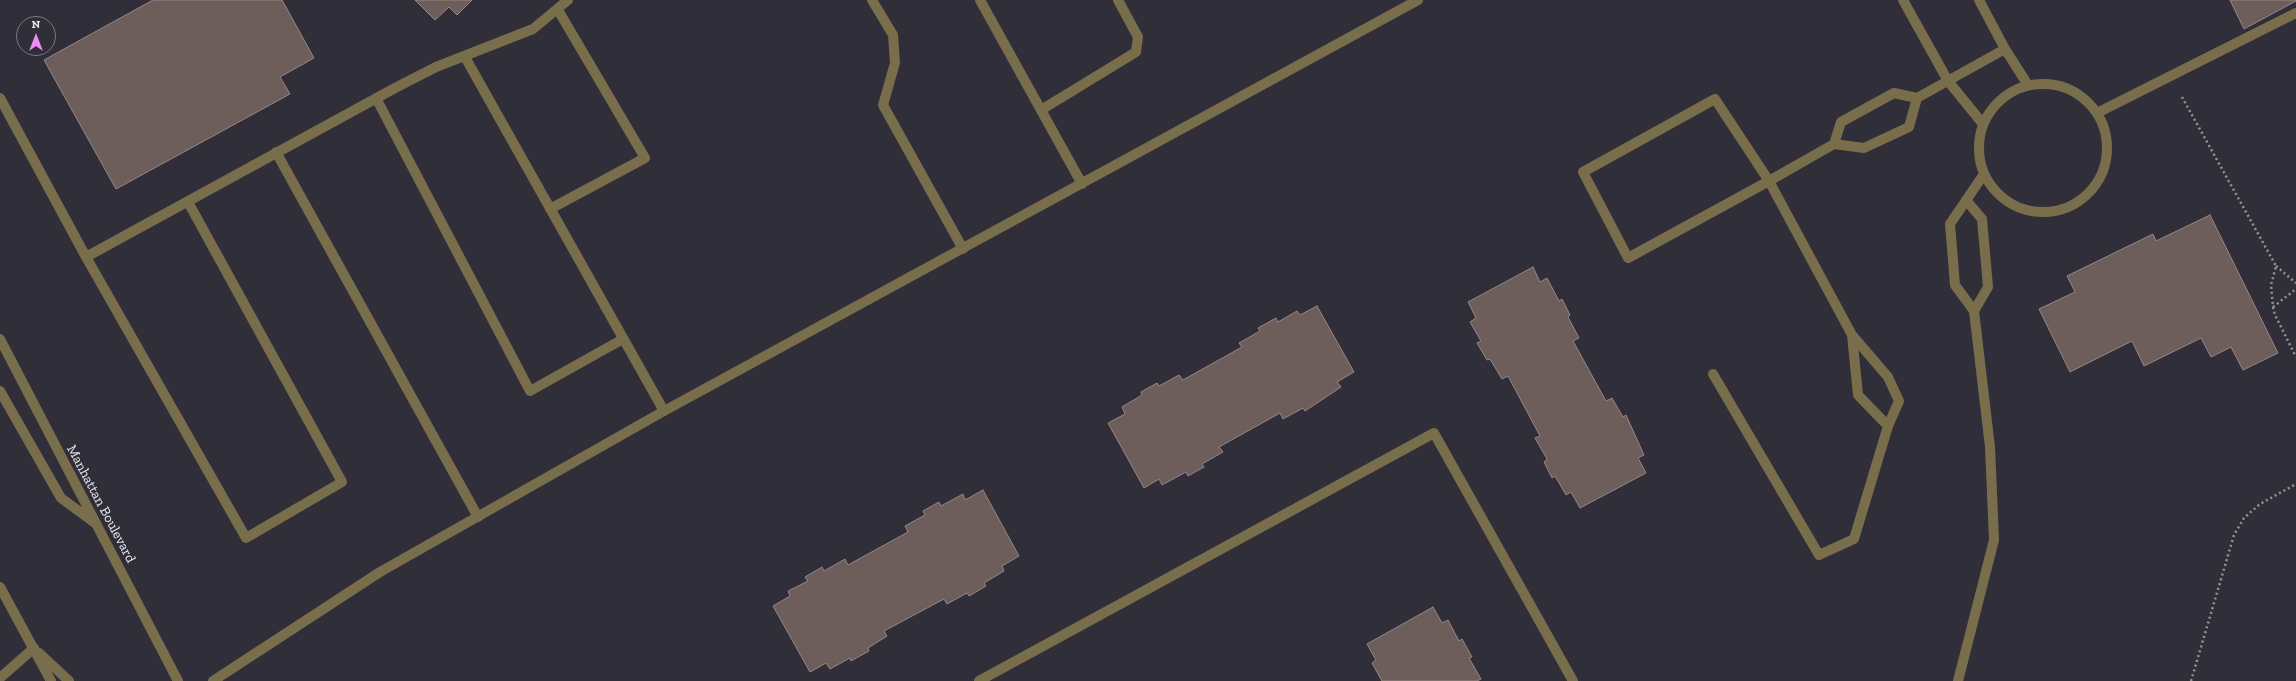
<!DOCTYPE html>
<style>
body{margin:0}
#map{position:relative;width:2296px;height:681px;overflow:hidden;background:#302e39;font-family:"Zilla Slab",serif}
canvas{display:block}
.north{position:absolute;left:16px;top:16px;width:40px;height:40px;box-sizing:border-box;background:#302e39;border:1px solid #7a7881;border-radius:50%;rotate:0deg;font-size:11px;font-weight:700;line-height:16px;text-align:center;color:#e8e7ee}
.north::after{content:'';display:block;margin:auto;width:14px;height:18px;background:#ee8cf8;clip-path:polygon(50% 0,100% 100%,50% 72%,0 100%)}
</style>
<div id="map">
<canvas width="2296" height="681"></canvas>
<div class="north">N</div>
</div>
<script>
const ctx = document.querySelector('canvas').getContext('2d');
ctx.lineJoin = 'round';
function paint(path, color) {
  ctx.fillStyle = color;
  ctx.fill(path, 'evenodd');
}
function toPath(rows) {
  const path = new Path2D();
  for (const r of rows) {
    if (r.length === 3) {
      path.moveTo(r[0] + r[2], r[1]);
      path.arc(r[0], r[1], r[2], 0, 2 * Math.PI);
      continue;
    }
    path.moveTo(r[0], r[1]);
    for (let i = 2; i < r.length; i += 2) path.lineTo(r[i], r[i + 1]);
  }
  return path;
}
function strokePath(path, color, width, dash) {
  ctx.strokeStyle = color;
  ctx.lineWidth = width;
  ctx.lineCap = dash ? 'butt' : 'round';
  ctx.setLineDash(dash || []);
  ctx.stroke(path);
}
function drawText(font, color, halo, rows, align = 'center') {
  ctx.font = font + ' "Zilla Slab",serif';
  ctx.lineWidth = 4;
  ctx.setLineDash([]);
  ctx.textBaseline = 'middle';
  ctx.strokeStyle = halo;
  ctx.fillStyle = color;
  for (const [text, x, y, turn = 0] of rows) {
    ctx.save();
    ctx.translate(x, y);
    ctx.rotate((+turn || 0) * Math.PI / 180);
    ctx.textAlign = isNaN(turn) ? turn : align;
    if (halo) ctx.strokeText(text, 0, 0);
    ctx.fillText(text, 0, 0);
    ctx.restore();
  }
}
const building = toPath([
 [153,0,282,0,314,58,280,77,290,94,116,189,44,60,153,0],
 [415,0,472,0,457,15,449,7,435,20,415,0],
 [2230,0,2296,0,2296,1,2244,29,2230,0],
 [2210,215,2278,353,2243,370,2231,347,2211,357,2201,338,2144,366,2132,341,2070,372,2039,309,2075,292,2067,276,2153,234,2156,241,2210,215],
 [1533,267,1540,282,1547,278,1559,301,1562,299,1570,315,1568,317,1579,338,1573,341,1606,401,1612,398,1623,417,1626,415,1644,455,1638,458,1646,473,1580,508,1571,492,1566,495,1555,476,1552,478,1544,462,1547,459,1535,438,1540,436,1508,376,1502,379,1490,359,1487,360,1477,343,1481,341,1470,322,1476,318,1468,302,1533,267],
 [1317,306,1354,372,1337,382,1341,387,1305,411,1303,408,1283,419,1280,413,1219,447,1223,452,1202,464,1204,467,1188,476,1186,472,1162,485,1159,479,1144,488,1108,423,1125,414,1122,407,1142,395,1141,392,1157,383,1159,386,1179,375,1183,380,1242,347,1239,343,1260,331,1258,328,1276,318,1278,322,1297,311,1300,315,1317,306],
 [983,490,1019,556,1002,566,1004,571,984,583,986,586,969,596,967,593,947,604,944,599,884,631,887,636,868,648,869,651,851,661,850,658,830,669,826,663,810,672,773,606,790,596,788,591,808,581,805,577,822,567,824,571,845,559,848,565,908,532,905,526,925,515,923,511,939,502,941,506,963,494,965,500,983,490],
 [1433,607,1442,623,1448,620,1459,641,1462,639,1472,657,1469,658,1481,679,1477,681,1382,681,1372,663,1376,660,1367,644,1433,607]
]);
paint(building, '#6d5e5c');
strokePath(building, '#978785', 1);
strokePath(toPath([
 [2182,97,2276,266,2271,285,2273,307,2275,315,2296,357],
 [2276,266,2296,283],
 [2273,307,2296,289],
 [2191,681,2234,535,2244,518,2260,504,2296,484]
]), '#94939b', 2.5, [2, 3]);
strokePath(toPath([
 [872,0,893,35,895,63,883,105,963,249],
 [1903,0,1948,81,1983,124],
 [1979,0,2005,49,2028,85],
 [465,57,664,411],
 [2043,148,64],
 [0,98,86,257,395,88,436,67,533,29,568,0],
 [376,98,530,391,623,339],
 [1041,110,1136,52,1138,37,1118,0],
 [2097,113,2296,13],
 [1834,144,1841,122,1894,93,1917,98,2005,49],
 [276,152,478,517],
 [1966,200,1982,219,1988,287,1974,311],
 [550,209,645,158,558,10],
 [86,257,246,538,342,482,188,202],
 [1852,335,1858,395,1888,426,1899,401,1888,377,1852,335,1769,181,1715,99,1583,172,1628,258,1769,181,1834,144,1864,148,1909,127,1917,98],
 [1713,374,1819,555,1854,539,1888,426],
 [0,678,34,648],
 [979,681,1434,433,1573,681],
 [1958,681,1994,540,1990,447,1974,311,1955,285,1950,224,1984,174]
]), '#786e4c', 10);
strokePath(toPath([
 [980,0,1082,184],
 [213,681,380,572,664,411,1418,0]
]), '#786e4c', 10);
strokePath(toPath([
 [0,339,178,681],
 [0,391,61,498,95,523],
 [0,587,51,681],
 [39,653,69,681]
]), '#786e4c', 10);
drawText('14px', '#e8e7ee', '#302e39', [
 ["Manhattan Boulevard",101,504,62]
]);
</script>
